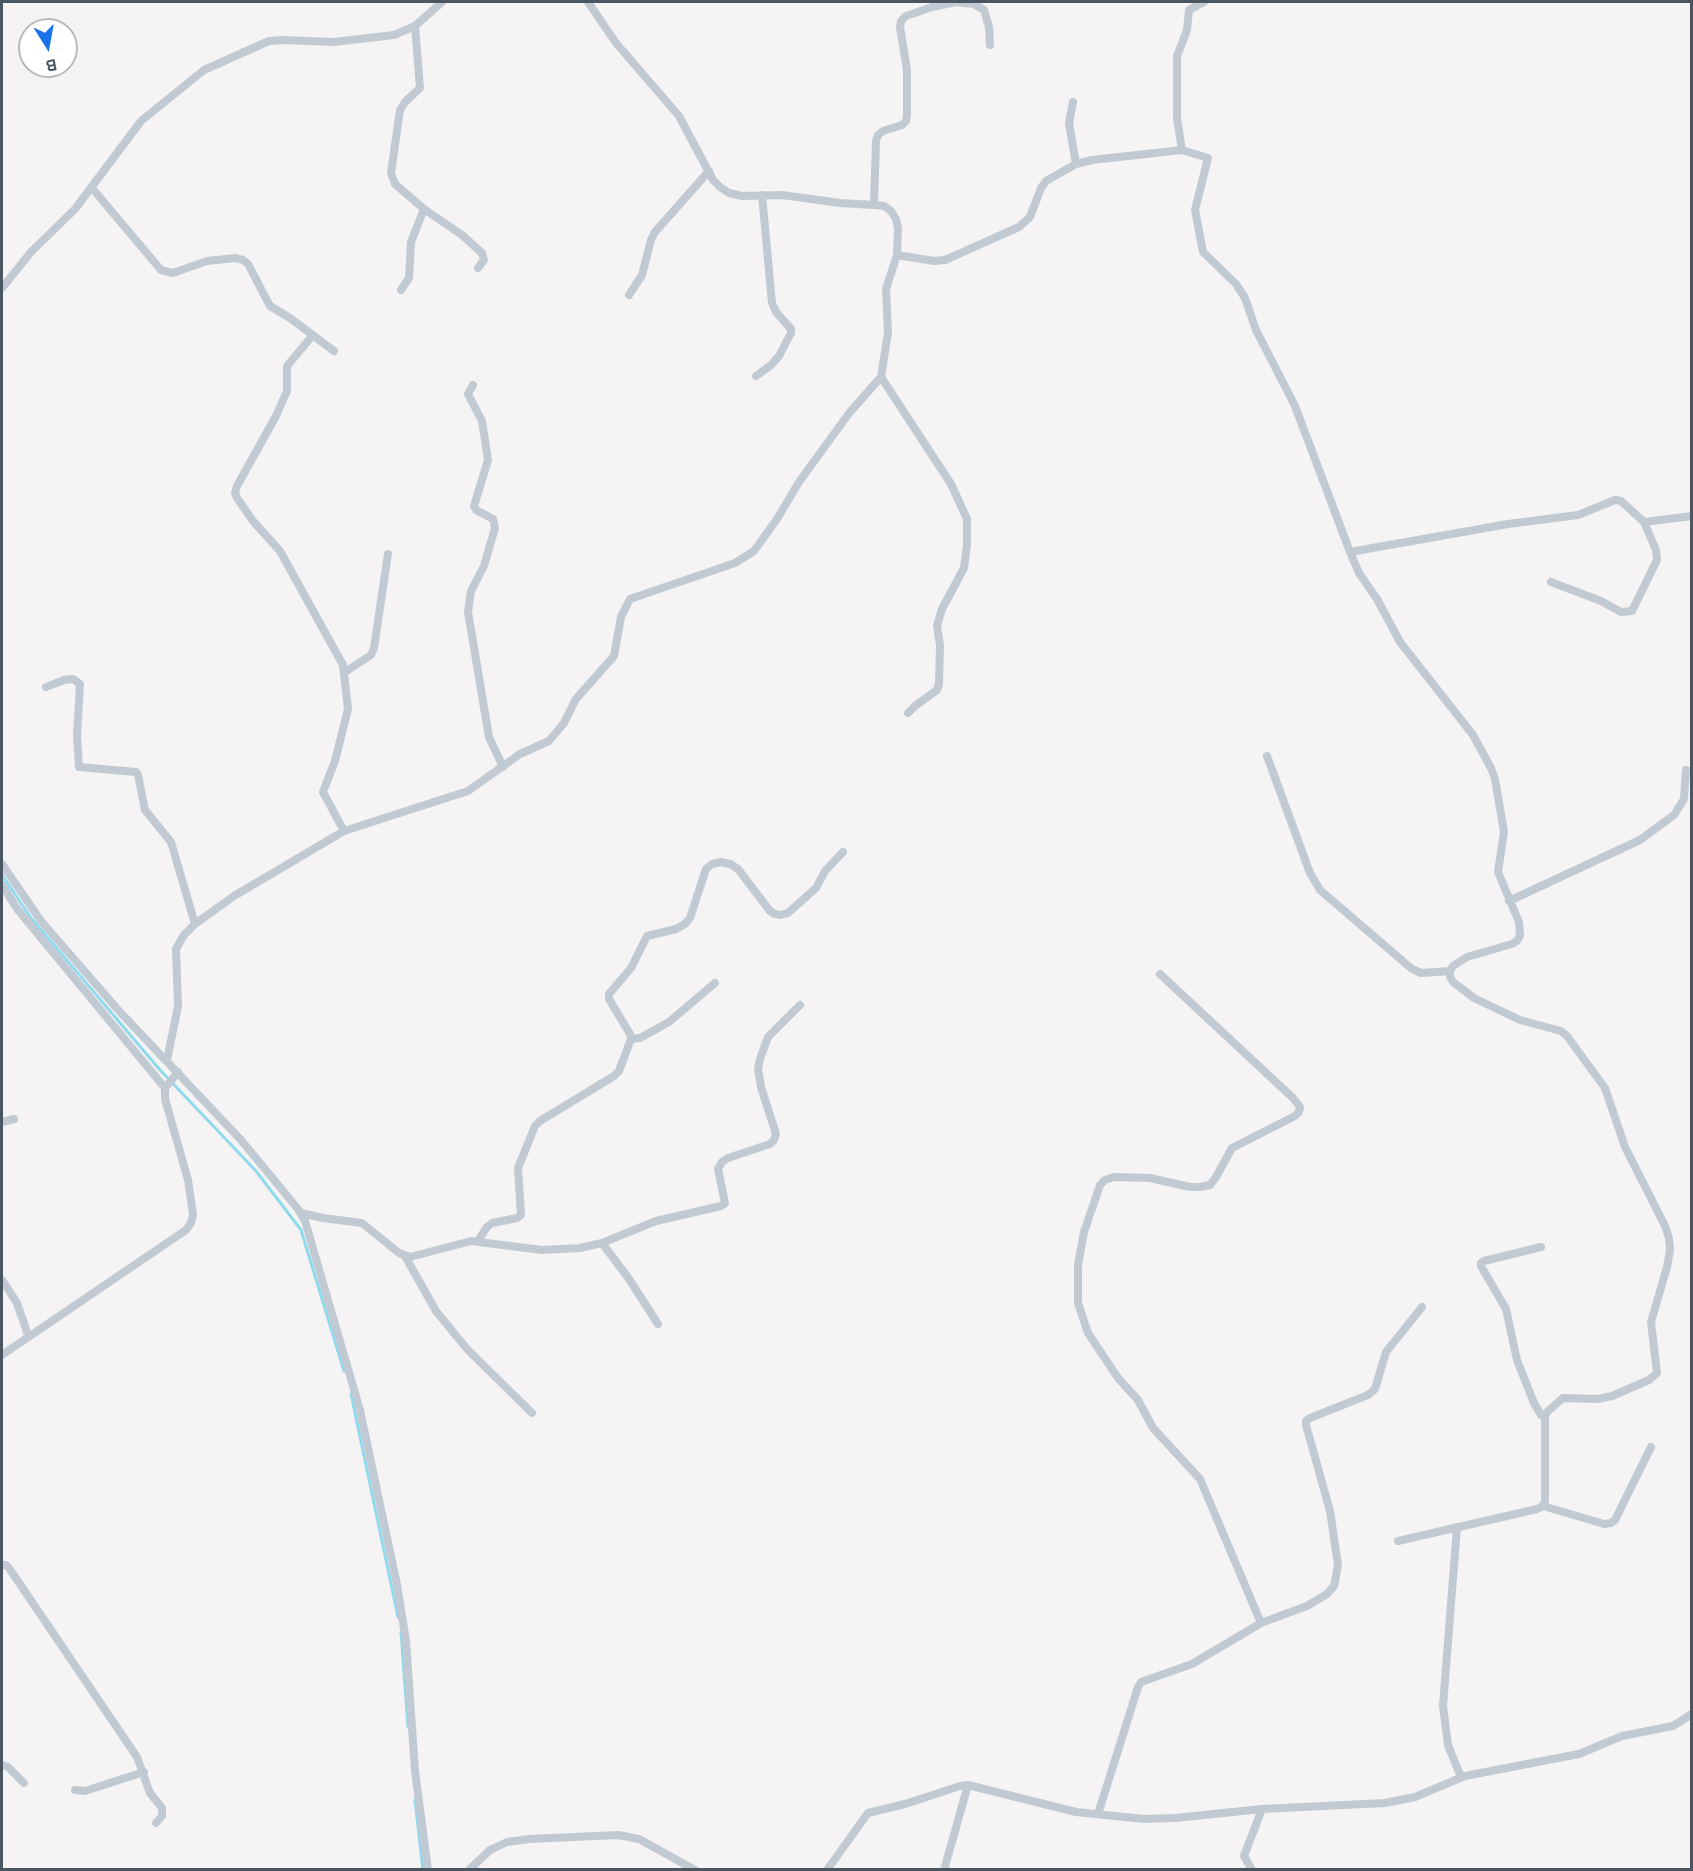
<!DOCTYPE html>
<style>
body{margin:0}
#map{position:relative;width:1693px;height:1871px;overflow:hidden;background:#f5f3f3;font-family:Overpass,sans-serif}
canvas{display:block}
.frame{position:absolute;inset:0;border:3px solid #4a5661;pointer-events:none}
.north{position:absolute;left:18px;top:18px;width:60px;height:60px;box-sizing:border-box;background:#fff;border:2px solid #b7bbc0;border-radius:50%;rotate:169deg;font-size:16px;font-weight:700;line-height:24px;text-align:center;color:#4a5661}
.north::after{content:'';display:block;margin:auto;width:21px;height:27px;background:#1a73e8;clip-path:polygon(50% 0,100% 100%,50% 72%,0 100%)}
</style>
<div id="map">
<canvas width="1693" height="1871"></canvas>
<div class="frame"></div>
<div class="north">B</div>
</div>
<script>
const ctx = document.querySelector('canvas').getContext('2d');
ctx.lineJoin = 'round';
function toPath(rows) {
  const path = new Path2D();
  for (const r of rows) {
    path.moveTo(r[0], r[1]);
    for (let i = 2; i < r.length; i += 2) path.lineTo(r[i], r[i + 1]);
  }
  return path;
}
function strokePath(path, color, width, dash) {
  ctx.strokeStyle = color;
  ctx.lineWidth = width;
  ctx.lineCap = dash ? 'butt' : 'round';
  ctx.setLineDash(dash || []);
  ctx.stroke(path);
}
strokePath(toPath([
 [2,875,31,918,160,1070,256,1171,301,1230,344,1371],
 [351,1394,398,1617],
 [401,1632,408,1727],
 [415,1800,423,1870]
]), '#90daee', 3);
strokePath(toPath([
 [1073,102,1069,123,1076,164],
 [1182,150,1177,118,1177,56,1187,30,1189,10,1204,2],
 [92,188,161,270,173,273,207,261,235,258,243,260,248,264,270,306,290,318,334,351],
 [874,205,876,141,878,135,883,131,902,125,906,121,907,115,907,70,900,27,901,21,906,16,932,7,956,2,974,4,984,10,989,27,990,45],
 [424,209,462,235,482,253,484,260,478,268],
 [897,255,934,261,945,260,1019,227,1030,217,1041,188,1046,181,1076,164,1092,160,1182,150,1208,158,1195,210,1203,252,1236,284,1245,298,1256,330,1295,406,1350,552,1359,573,1377,599,1400,642,1473,735,1491,768,1495,779,1504,832,1498,872,1519,922,1520,936,1517,941,1512,944,1467,957,1453,966,1450,971,1450,977,1453,982,1474,998,1520,1020,1561,1031,1567,1036,1605,1088,1625,1147,1665,1226,1669,1238,1670,1250,1667,1267,1651,1322,1657,1373,1649,1380,1612,1396,1597,1399,1563,1398,1547,1412,1545,1417,1545,1501,1543,1506,1537,1509,1398,1541],
 [2,288,31,252,75,209,141,121,204,70,269,41,282,40,334,42,394,35,415,26,442,2],
 [401,290,409,278,411,242,424,209,395,184,391,173,400,110,405,102,420,88,415,26],
 [629,295,642,275,651,240,655,232,709,171],
 [313,335,287,366,287,391,276,416,237,486,235,493,237,498,253,521,280,551,343,665,348,709,335,761,323,792,344,831],
 [756,376,771,365,779,356,791,333,791,329,776,312,772,303,762,195],
 [881,377,951,484,967,519,967,545,964,568,942,609,937,626,940,645,939,684,937,690,915,706,908,713],
 [473,385,468,394,482,421,488,460,474,506,476,510,493,519,495,528,484,566,471,591,468,612,489,737,503,767],
 [1350,552,1508,524,1578,515,1615,500,1621,501,1644,522,1692,516],
 [1551,582,1601,601,1621,612,1632,611,1657,560,1656,550,1644,522],
 [345,672,371,655,374,648,388,554],
 [46,687,64,680,73,679,80,684,77,736,79,767,136,772,138,775,145,810,171,842,195,924],
 [1267,756,1310,873,1320,890,1412,969,1421,973,1450,971],
 [2,864,41,921,120,1012,241,1140,298,1209,305,1221,360,1410,397,1585,406,1641,415,1771,428,1870],
 [2,885,18,910,165,1088],
 [1509,901,1640,840,1674,815,1684,799,1686,770],
 [1160,974,1293,1098,1300,1107,1299,1112,1295,1116,1232,1148,1216,1177,1210,1185,1200,1187,1190,1187,1150,1178,1114,1177,1105,1180,1100,1185,1084,1232,1078,1265,1078,1303,1088,1333,1118,1378,1138,1400,1153,1428,1200,1479,1261,1623],
 [631,1039,640,1038,669,1022,715,983],
 [167,1060,178,1006,176,949,184,935,195,924,234,896,344,831,468,791,520,754,549,741,564,723,576,699,614,656,621,617,630,599,735,563,754,551,777,519,799,482,850,412,881,377,888,332,886,289,897,255,898,228,896,219,891,211,884,206,874,205,840,203,782,195,742,196,729,193,720,187,713,180,679,116,616,43,588,2],
 [2,1122,14,1119],
 [301,1213,323,1218,362,1223,399,1253,410,1257,471,1241,542,1250,580,1248,602,1243,656,1221,721,1206,725,1203,718,1169,722,1162,728,1158,770,1144,774,1140,776,1134,761,1087,758,1069,760,1059,768,1037,800,1005],
 [478,1241,487,1227,492,1223,517,1218,521,1215,518,1168,535,1126,540,1121,614,1076,619,1071,631,1039,630,1034,609,999,609,994,631,968,647,936,676,929,685,924,690,918,706,869,712,864,721,862,730,864,738,869,770,911,775,914,781,915,788,913,816,888,825,871,843,852],
 [602,1243,629,1279,658,1324],
 [1541,1247,1484,1261,1481,1263,1481,1266,1506,1309,1517,1360,1534,1403,1541,1415,1545,1417],
 [405,1256,436,1311,467,1349,532,1413],
 [2,1280,17,1303,28,1335],
 [2,1355,186,1230,191,1223,193,1214,188,1180,165,1099,165,1088,178,1072],
 [1543,1506,1604,1524,1611,1523,1615,1520,1651,1447],
 [1457,1527,1443,1706,1448,1745,1461,1777],
 [2,1565,6,1565,9,1568,137,1757,150,1793,162,1808,162,1816,156,1823],
 [2,1765,8,1767,24,1783],
 [75,1790,85,1791,144,1772],
 [1098,1814,1138,1687,1141,1682,1192,1664,1261,1623,1307,1606,1327,1594,1334,1586,1338,1565,1330,1511,1306,1425,1306,1421,1310,1418,1368,1395,1375,1389,1386,1352,1422,1307],
 [469,1870,490,1850,507,1842,529,1839,618,1835,639,1839,695,1870],
 [827,1870,868,1813,905,1804,960,1786,968,1785,1076,1812,1144,1819,1175,1818,1262,1809,1385,1803,1415,1797,1465,1776,1579,1754,1622,1736,1673,1726,1692,1714],
 [944,1870,968,1785],
 [1252,1870,1244,1856,1262,1809]
]), '#c1cad2', 8);
</script>
